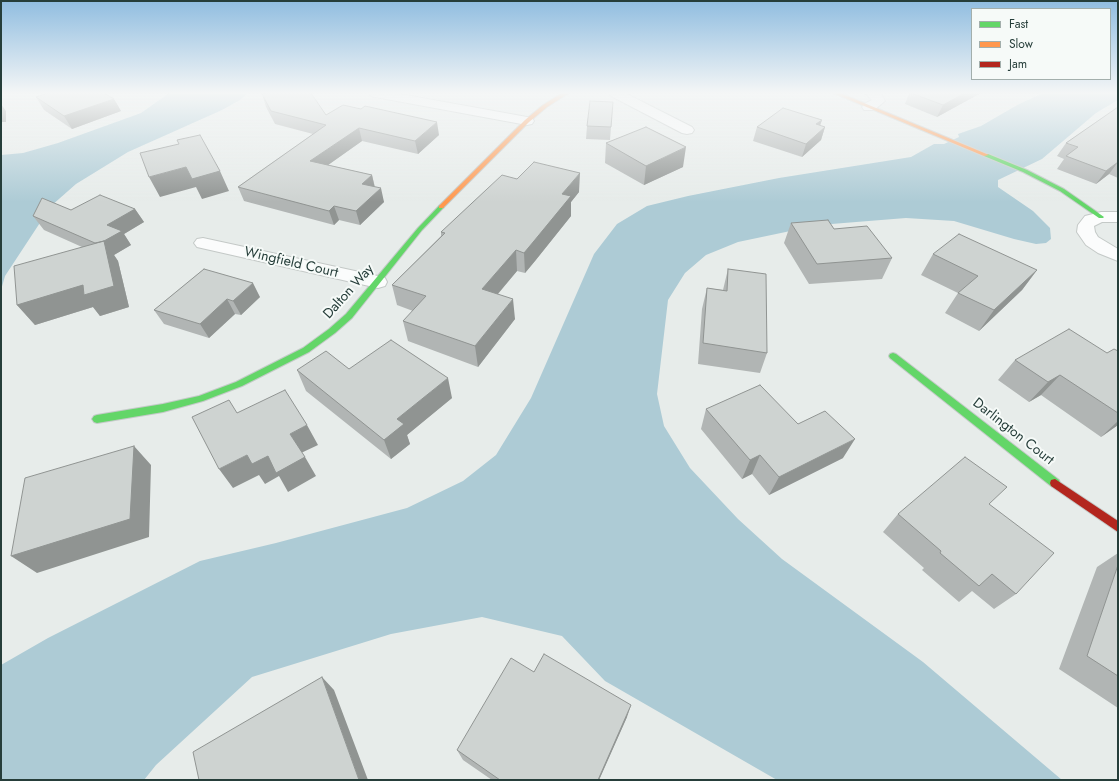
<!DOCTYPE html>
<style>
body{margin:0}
#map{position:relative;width:1119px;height:781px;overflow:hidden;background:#e7ecea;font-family:Jost,sans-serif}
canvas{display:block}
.frame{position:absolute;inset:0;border:2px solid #263e3a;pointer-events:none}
.legend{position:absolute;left:971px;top:8px;width:140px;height:72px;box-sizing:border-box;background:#f6faf8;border:1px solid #a3afac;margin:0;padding:5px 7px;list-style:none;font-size:12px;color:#263e3a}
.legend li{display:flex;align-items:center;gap:8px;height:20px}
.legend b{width:20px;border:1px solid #a3afac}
</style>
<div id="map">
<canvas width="1119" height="781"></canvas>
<div class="frame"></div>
<ul class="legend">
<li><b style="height:5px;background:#63d668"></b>Fast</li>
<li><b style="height:5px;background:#ff974d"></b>Slow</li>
<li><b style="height:5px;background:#b3261e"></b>Jam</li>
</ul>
</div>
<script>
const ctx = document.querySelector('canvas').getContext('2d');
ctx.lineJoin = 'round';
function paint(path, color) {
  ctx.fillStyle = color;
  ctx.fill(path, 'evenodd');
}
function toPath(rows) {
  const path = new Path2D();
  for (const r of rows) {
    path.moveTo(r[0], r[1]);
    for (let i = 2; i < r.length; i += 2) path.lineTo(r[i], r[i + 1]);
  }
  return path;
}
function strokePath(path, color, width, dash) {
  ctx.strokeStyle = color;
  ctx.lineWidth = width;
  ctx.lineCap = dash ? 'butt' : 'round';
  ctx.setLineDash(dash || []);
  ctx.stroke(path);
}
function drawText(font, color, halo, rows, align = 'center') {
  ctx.font = font + ' Jost,sans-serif';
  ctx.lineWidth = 4;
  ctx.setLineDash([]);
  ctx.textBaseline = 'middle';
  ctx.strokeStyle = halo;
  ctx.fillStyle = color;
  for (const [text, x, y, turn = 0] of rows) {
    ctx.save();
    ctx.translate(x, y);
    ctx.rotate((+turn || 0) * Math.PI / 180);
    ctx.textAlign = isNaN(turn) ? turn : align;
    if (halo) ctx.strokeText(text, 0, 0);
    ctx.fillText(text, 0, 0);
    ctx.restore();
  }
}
paint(toPath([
 [169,93,248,93,240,100,222,110,128,152,76,184,51,206,5,276,1,290,1,155,23,153,58,143,141,113],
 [1043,93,1118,93,1118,100,1096,113,1042,159,998,180,998,187,1033,211,1050,228,1051,239,1046,243,1036,244,1014,239,954,221,906,218,819,225,738,242,706,255,685,273,668,300,657,394,664,426,690,468,738,519,782,559,923,662,1062,780,777,780,605,681,562,636,482,617,391,634,252,677,156,765,144,780,1,780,1,665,48,638,200,561,276,543,407,508,463,481,496,455,531,398,594,254,617,224,647,206,688,196,779,178,911,157,934,144,944,144,959,137,958,134,981,126,1019,104]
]), '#adcbd5');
const street = toPath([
 [369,93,395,93,527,117,532,118,534,121,532,124,527,125,375,97,371,96,369,93],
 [609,93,625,93,692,127,694,130,692,133,687,134,682,133,611,96,609,93],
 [865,93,881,93,885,101,874,110,864,110,862,107,864,104,872,100,865,93],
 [1101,212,1118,212,1118,222,1102,222,1094,226,1095,232,1098,237,1118,249,1118,261,1098,253,1086,245,1077,232,1078,225,1085,216,1101,212],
 [203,238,378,276,385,278,387,282,385,286,378,288,197,247,194,243,197,239,203,238]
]);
const fast = toPath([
 [984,154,988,154,1027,170,1064,189,1104,217,1103,218,1099,218,1060,191,1023,172,984,156,984,154],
 [441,205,444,207,443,208,422,230,352,318,335,333,309,352,242,386,203,401,163,412,97,423,94,422,92,419,94,416,97,415,163,404,199,396,236,382,303,348,329,329,346,314,418,228,439,206,441,205],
 [893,353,896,354,1059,480,1060,483,1059,486,1055,487,1051,486,890,358,889,356,890,354,893,353]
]);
const slow = toPath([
 [562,93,569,93,547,107,529,122,443,208,439,208,439,206,525,120,543,105,562,93],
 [833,93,840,93,989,155,984,156,833,93]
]);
const jam = toPath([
 [1055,479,1118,521,1118,532,1051,486,1050,483,1051,480,1055,479]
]);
strokePath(street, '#c4c9c7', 2);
strokePath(fast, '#c4cac8', 2);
strokePath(slow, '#c4cac8', 2);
strokePath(jam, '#c4cac8', 2);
paint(street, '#fbfcfc');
paint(fast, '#63d668');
paint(slow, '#ff974d');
paint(jam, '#b3261e');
paint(toPath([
 [909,93,981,93,937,117,905,104],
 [262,94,326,115,439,135,418,154,362,141,328,165,372,175,375,187,384,202,360,225,339,220,334,225,244,201,238,187,313,134,275,124,266,107],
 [36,97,114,99,121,111,72,129,44,110],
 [613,102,610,140,586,139,587,126],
 [1118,107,1118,178,1109,174,1096,184,1057,169,1064,159,1057,156,1066,143],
 [822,120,820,126,825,127,821,140,802,157,753,141,757,127],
 [606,143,683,167,644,185,605,163],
 [517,179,579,192,571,202,571,216,535,261,525,273,517,271,498,294,515,319,478,367,408,341,403,321,413,311,397,305,392,285,441,236,441,232],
 [135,209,144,222,124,234,131,245,114,255,118,261,129,307,100,316,93,307,35,325,17,305,82,247,44,230,33,216,71,210],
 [791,223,834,229,892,258,882,279,809,284,784,243],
 [933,254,1037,270,1022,290,979,331,945,313,958,293,921,275],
 [204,269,260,297,241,315,235,314,209,338,164,324,154,310],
 [728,269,767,353,760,373,698,364,702,309,707,288,723,290],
 [1118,351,1118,425,1101,437,1041,395,1029,402,998,380,1015,360,1107,353],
 [349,369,452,398,407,435,410,444,391,459,306,391,297,370],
 [706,409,798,424,843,458,769,495,752,474,742,479,701,429],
 [989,504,1016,594,994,609,972,591,959,602,922,570,924,568,883,532,898,514],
 [1118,553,1118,708,1059,669,1097,567],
 [534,672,627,717,599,780,492,780,463,760,457,750]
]), '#b1b5b4');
paint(toPath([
 [965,93,981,93,937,117,943,105],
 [114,99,121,111,72,129,64,116],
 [1,104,6,111,6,122,1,122],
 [822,120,817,133,816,124],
 [437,122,439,135,418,154,415,141],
 [825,127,821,140,802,157,806,144],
 [359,128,362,141,314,175,310,161],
 [686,147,683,167,644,185,646,166],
 [1118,162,1109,174,1096,184,1106,171],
 [186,167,220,171,229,191,202,199,196,187,160,197,149,177],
 [580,173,579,192,571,202,571,216,535,261,525,273,524,253,562,194],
 [372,175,375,189,362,184],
 [381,188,384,202,360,225,356,211],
 [334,206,339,220,334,225,329,211],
 [135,209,144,222,124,234,131,245,114,255,118,261,129,307,100,316,93,307,35,325,17,305,98,244,107,225],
 [516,250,517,271,485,309,482,289],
 [1037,270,1022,290,979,331,994,310],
 [253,283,260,297,241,315,233,301],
 [227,299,235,314,209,338,200,324],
 [513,299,515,319,478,367,475,346],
 [1060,375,1041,395,1029,402,1048,382],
 [448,378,452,398,407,435,410,444,391,459,384,440,397,419],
 [1118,421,1118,425,1101,437],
 [307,425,318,445,301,453,290,434],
 [855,439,843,458,769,495,779,477],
 [134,446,151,465,149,537,37,573,11,556],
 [247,455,268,456,305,457,316,476,288,492,279,476,265,484,259,475,233,488,219,469],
 [760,455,752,474,742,479,750,460],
 [322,677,334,690,368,780,359,780],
 [631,705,627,717,599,780,598,780]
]), '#909492');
const building = toPath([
 [48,93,104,93,114,99,64,116,36,97,48,93],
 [269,93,311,93,326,115,343,105,361,109,365,106,437,122,415,141,359,128,310,161,372,175,362,184,381,188,356,211,334,206,329,211,238,187,326,125,271,111,262,94,269,93],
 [911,93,965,93,943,105,911,93],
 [590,101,613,102,611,127,587,126,590,101],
 [1118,107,1118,162,1106,171,1066,156,1078,147,1066,143,1118,107],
 [783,108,822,120,816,124,825,127,806,144,757,127,783,108],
 [646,127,686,147,646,166,606,143,646,127],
 [200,135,220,171,192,179,186,167,149,177,140,153,179,144,177,140,200,135],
 [534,162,580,173,562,194,571,196,534,241,524,253,516,250,482,289,513,299,475,346,403,321,426,296,392,285,445,233,441,232,502,175,517,179,534,162],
 [100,195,135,209,107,225,122,231,104,241,95,243,33,216,42,198,71,210,100,195],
 [828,220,834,229,867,226,892,258,817,264,791,223,828,220],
 [959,234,1037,270,994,310,958,293,978,276,933,254,959,234],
 [104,241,114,286,84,295,83,285,17,305,14,266,104,241],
 [204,269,253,283,233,301,227,299,200,324,154,310,204,269],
 [728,269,766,274,767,353,703,343,707,288,727,291,728,269],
 [1069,329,1107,353,1114,349,1118,351,1118,413,1060,375,1048,382,1015,360,1069,329],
 [391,340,448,378,397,419,404,424,384,440,297,370,326,351,349,369,391,340],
 [760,385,798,424,825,411,855,439,779,477,760,455,750,460,706,409,760,385],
 [285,390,307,425,290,434,305,457,276,473,268,456,252,464,247,455,219,469,192,417,229,400,237,413,285,390],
 [134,446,130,519,11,556,25,478,134,446],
 [965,457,1007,487,989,504,1054,553,1016,594,992,574,979,586,940,553,941,551,898,514,965,457],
 [1118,565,1118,676,1087,656,1118,565],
 [544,654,631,705,598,780,500,780,457,750,511,658,534,672,544,654],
 [322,677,359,780,199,780,193,752,322,677]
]);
paint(building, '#ced3d1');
strokePath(building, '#909492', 1);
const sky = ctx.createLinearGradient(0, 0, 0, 202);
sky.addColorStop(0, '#90bde0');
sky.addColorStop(0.46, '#f4f6f6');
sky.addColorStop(1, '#f4f6f600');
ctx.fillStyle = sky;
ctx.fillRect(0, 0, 1119, 202);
drawText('14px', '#263e3a', '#f6faf8', [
 ["Wingfield Court",291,263,13],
 ["Dalton Way",349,292,-48],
 ["Darlington Court",1013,432,38]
]);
</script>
